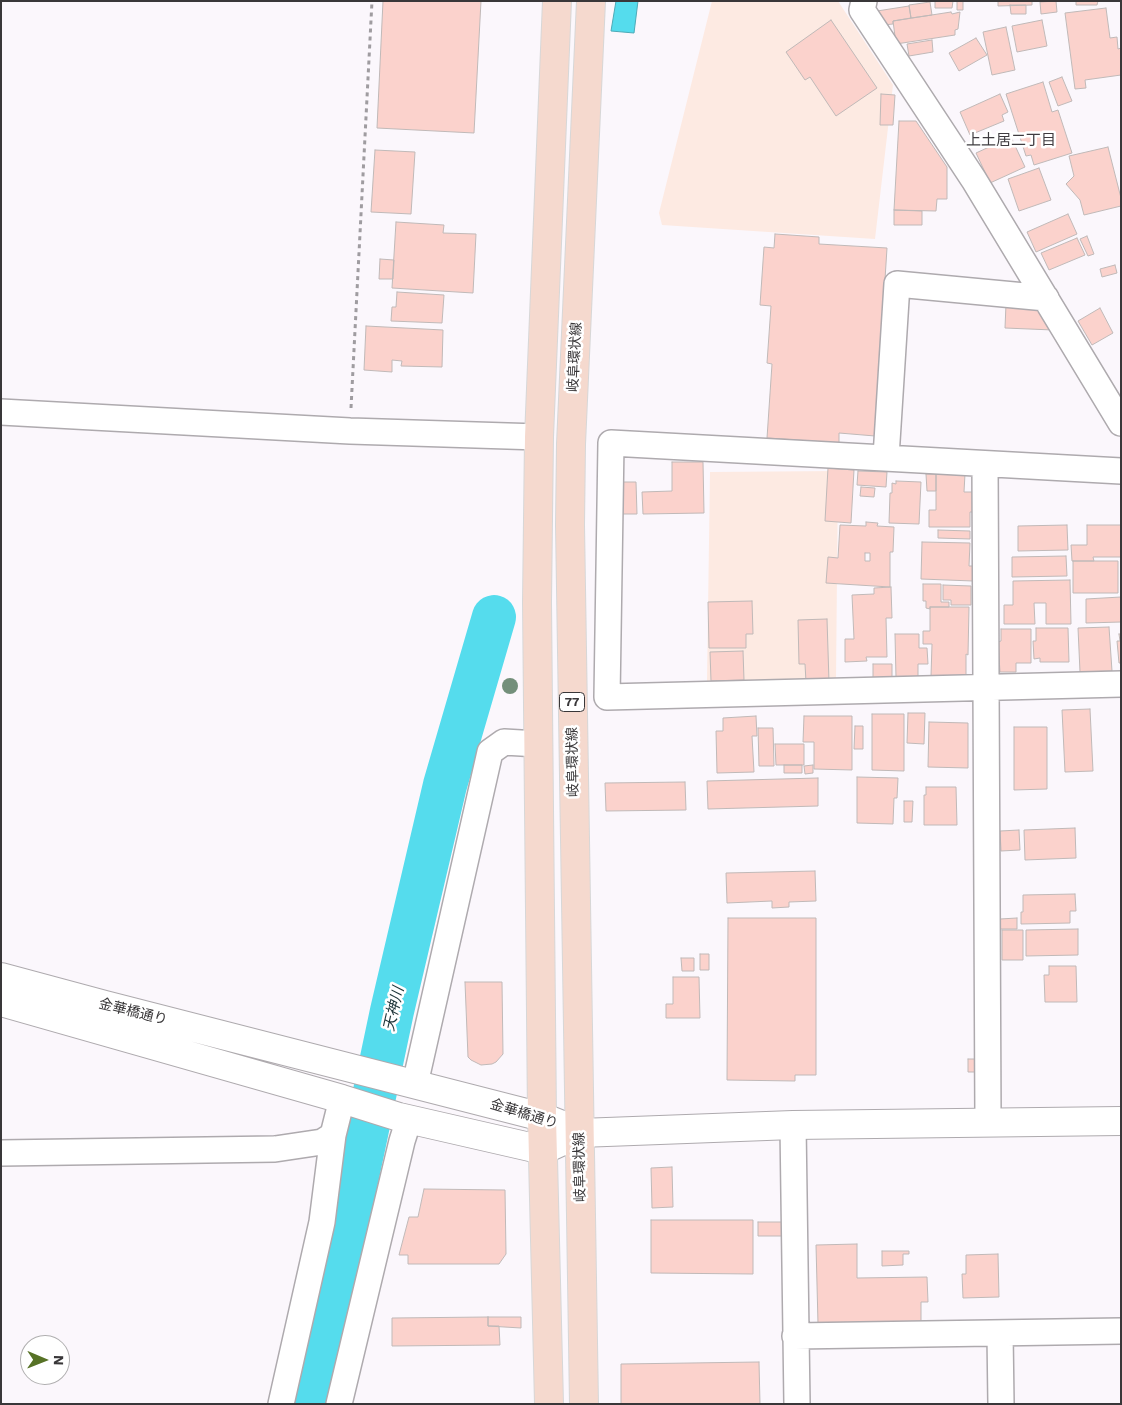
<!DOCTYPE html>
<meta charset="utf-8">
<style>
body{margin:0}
#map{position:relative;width:1122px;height:1405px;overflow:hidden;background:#fbf7fc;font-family:"Work Sans",sans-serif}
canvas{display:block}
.frame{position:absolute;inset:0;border:2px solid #393739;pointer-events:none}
.north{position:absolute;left:20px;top:1335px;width:50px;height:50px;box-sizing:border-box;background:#fff;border:1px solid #b0afb0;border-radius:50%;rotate:91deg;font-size:14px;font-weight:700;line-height:20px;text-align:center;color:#393739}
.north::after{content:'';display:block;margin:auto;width:18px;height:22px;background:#577226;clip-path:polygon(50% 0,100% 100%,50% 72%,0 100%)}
</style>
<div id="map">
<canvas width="1122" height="1405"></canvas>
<div class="frame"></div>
<div class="north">N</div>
</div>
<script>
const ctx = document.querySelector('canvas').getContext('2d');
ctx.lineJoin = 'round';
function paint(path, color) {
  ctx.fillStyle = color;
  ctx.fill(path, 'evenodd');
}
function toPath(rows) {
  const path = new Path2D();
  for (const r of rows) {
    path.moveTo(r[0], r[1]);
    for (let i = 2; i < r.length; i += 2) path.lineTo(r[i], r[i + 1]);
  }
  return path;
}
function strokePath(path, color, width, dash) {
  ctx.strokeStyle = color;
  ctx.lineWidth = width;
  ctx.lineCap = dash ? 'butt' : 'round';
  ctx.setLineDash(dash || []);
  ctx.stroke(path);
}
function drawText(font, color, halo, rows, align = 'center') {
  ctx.font = font + ' "Work Sans","Noto Sans JP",sans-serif';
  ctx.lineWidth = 5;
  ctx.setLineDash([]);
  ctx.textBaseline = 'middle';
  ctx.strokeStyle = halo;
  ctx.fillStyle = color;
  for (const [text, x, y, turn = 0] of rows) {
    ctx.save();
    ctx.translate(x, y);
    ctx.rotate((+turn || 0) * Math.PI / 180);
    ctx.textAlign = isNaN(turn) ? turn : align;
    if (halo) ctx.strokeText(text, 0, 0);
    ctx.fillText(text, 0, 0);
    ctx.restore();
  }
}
paint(toPath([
 [712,1,838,1,893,85,875,239,662,225,659,213],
 [838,471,836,679,707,681,710,472]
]), '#fdeae2');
const water = toPath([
 [616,1,638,1,634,33,611,31,616,1]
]);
paint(water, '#55dced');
strokePath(water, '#4daab7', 1);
strokePath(toPath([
 [304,1404,354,1191,392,1011,445,785,494,617]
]), '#55dced', 44);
const building = toPath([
 [383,1,481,1,474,133,377,128,383,1],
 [935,1,953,1,952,8,935,8,935,1],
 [957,1,963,1,963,10,957,10,957,1],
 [998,1,1032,1,1032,5,998,6,998,1],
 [1056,1,1057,12,1041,14,1040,2,1056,1],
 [1076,1,1098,1,1097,5,1076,5,1076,1],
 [930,2,932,15,911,18,909,5,930,2],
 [1010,5,1026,5,1026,14,1011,14,1010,5],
 [909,6,911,18,893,21,893,24,883,25,877,11,909,6],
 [1106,8,1110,38,1117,37,1118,49,1121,48,1121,75,1085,80,1086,88,1075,89,1065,13,1106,8],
 [951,12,952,14,960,12,958,29,955,30,955,35,896,44,893,21,951,12],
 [831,20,877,88,836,116,810,77,805,80,786,52,831,20],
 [1042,20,1047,46,1017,52,1012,26,1042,20],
 [1006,27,1015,70,992,75,983,32,1006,27],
 [976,38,987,55,959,71,949,53,976,38],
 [932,40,933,52,909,56,907,44,932,40],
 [1062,77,1072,101,1058,106,1049,82,1062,77],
 [1043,82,1052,112,1058,110,1072,153,1034,165,1031,155,1026,156,1006,94,1043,82],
 [881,94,895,95,893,125,880,125,881,94],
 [1000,94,1008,112,1002,115,1004,121,970,135,960,112,1000,94],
 [899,121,916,121,947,167,947,199,937,199,936,211,894,210,899,121],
 [1011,137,1025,167,990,183,976,153,1011,137],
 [1108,147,1121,198,1121,206,1084,215,1080,200,1066,184,1074,176,1069,156,1108,147],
 [375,150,415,152,411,214,371,212,375,150],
 [1039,168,1051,200,1019,211,1008,179,1039,168],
 [894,210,922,211,922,225,894,225,894,210],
 [1068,214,1077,234,1036,252,1027,232,1068,214],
 [396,222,444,225,443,233,476,234,473,293,392,288,396,222],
 [775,234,819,237,819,244,887,248,875,436,839,433,839,443,767,438,772,364,767,363,771,306,760,305,764,247,774,248,775,234],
 [1087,236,1094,254,1088,256,1080,239,1087,236],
 [1077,238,1085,255,1049,270,1041,253,1077,238],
 [380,259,394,260,393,279,379,279,380,259],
 [1115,265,1117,273,1102,277,1100,269,1115,265],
 [397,292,444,295,442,323,391,321,392,307,396,307,397,292],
 [1006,304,1030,306,1044,314,1053,330,1005,328,1006,304],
 [1100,308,1113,333,1092,345,1078,321,1100,308],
 [366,326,443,330,442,367,401,366,402,361,392,360,392,372,364,370,366,326],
 [672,462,703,462,704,513,643,514,642,492,672,491,672,462],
 [828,468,854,470,851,523,825,521,828,468],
 [858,471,887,472,886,487,857,485,858,471],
 [936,473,965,474,964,492,974,492,974,512,970,512,970,527,929,527,929,510,936,510,936,473],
 [926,474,936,474,936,491,927,491,926,474],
 [896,481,921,482,919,524,889,523,890,493,892,493,892,483,896,484,896,481],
 [619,482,636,482,637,514,619,514,619,482],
 [861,487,875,488,874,497,860,496,861,487],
 [866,522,878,523,877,526,894,527,893,552,890,552,890,587,826,583,828,557,838,558,840,525,866,526,866,522],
 [865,553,870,553,870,561,865,561,865,553],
 [1067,525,1068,550,1018,551,1018,526,1067,525],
 [1087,525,1121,525,1121,557,1093,557,1094,561,1072,561,1071,545,1087,545,1087,525],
 [938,530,970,531,970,539,938,538,938,530],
 [922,542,970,543,969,566,973,566,973,581,921,579,922,542],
 [1066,556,1067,576,1012,577,1012,557,1066,556],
 [1073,561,1118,561,1118,593,1073,593,1073,561],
 [1070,580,1071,624,1046,624,1046,603,1034,603,1035,624,1004,624,1004,605,1013,605,1013,581,1070,580],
 [923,584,941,584,941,602,949,602,949,607,930,607,930,609,926,608,926,601,923,601,923,584],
 [943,585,971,586,971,605,951,605,951,600,943,600,943,585],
 [891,587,892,618,886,618,887,657,866,657,867,661,845,662,845,639,854,639,852,595,874,594,874,588,891,587],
 [1121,597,1121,622,1086,623,1086,599,1121,597],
 [752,601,753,634,746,634,746,648,709,648,708,602,752,601],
 [930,607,969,607,968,655,966,654,966,676,931,676,932,644,923,644,923,631,930,631,930,607],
 [827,619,829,682,806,682,805,664,799,664,798,620,827,619],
 [1109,627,1112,671,1080,672,1078,628,1109,627],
 [1036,628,1068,628,1069,662,1040,662,1040,658,1034,659,1033,641,1036,641,1036,628],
 [1001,629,1031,629,1031,663,1016,663,1016,672,1000,672,998,642,1001,641,1001,629],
 [895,634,919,634,919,648,927,648,928,664,918,664,918,677,896,678,895,634],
 [1119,634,1121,634,1121,663,1119,663,1117,641,1120,641,1119,634],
 [743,651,744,680,711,681,710,652,743,651],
 [873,664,892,664,892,678,873,678,873,664],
 [1090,709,1093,771,1065,772,1062,710,1090,709],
 [908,713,925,713,924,744,907,743,908,713],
 [872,714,904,714,904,771,872,770,872,714],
 [756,716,757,736,752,736,754,772,717,773,716,731,723,731,723,718,756,716],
 [804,716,852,716,852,770,814,769,814,742,803,742,804,716],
 [929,722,968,723,968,768,928,767,929,722],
 [855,726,863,726,863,749,854,749,855,726],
 [1014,727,1047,727,1047,789,1014,790,1014,727],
 [758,728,773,728,774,766,759,766,758,728],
 [775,744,804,744,804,765,776,765,775,744],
 [784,765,802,765,802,773,784,773,784,765],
 [813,765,813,773,805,774,804,766,813,765],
 [857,777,898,778,897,798,894,798,893,824,857,823,857,777],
 [818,778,818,806,708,809,707,781,818,778],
 [685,782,686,810,606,811,605,783,685,782],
 [926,787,956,787,957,825,924,825,924,795,926,795,926,787],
 [904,801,913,801,912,822,904,822,904,801],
 [1075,828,1076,858,1025,860,1024,830,1075,828],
 [1019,830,1020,850,1001,851,1000,831,1019,830],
 [815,871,816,901,789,902,789,907,772,908,772,901,727,903,726,873,815,871],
 [1075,894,1076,911,1070,911,1070,923,1021,924,1021,912,1023,912,1023,895,1075,894],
 [728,918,816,918,816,1075,795,1075,795,1081,727,1080,728,918],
 [1017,918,1017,929,1000,929,1000,919,1017,918],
 [1078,929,1078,955,1026,956,1026,930,1078,929],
 [1002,930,1023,930,1023,960,1002,960,1002,930],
 [700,954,709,954,709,970,700,970,700,954],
 [681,958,694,958,694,971,682,971,681,958],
 [1049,966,1076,966,1077,1002,1045,1002,1044,975,1049,975,1049,966],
 [673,977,699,977,700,1018,666,1018,666,1004,673,1004,673,977],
 [465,982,502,982,503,1054,496,1062,492,1064,481,1065,471,1060,468,1057,465,982],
 [968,1059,976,1059,976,1072,968,1072,968,1059],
 [672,1167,673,1207,652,1208,651,1168,672,1167],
 [424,1189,505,1190,506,1254,499,1264,408,1264,408,1255,399,1255,409,1217,418,1217,424,1189],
 [651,1220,753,1220,753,1274,651,1273,651,1220],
 [758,1222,783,1222,783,1236,758,1236,758,1222],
 [857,1244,857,1278,927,1277,928,1302,921,1302,921,1322,818,1324,816,1245,857,1244],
 [882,1251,909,1251,909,1254,903,1254,903,1265,882,1266,882,1251],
 [998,1254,999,1297,963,1298,962,1274,966,1274,966,1255,998,1254],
 [488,1317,488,1326,499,1326,500,1345,392,1346,392,1318,488,1317],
 [488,1317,521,1317,521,1328,488,1326,488,1317],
 [759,1362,760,1404,621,1404,621,1364,759,1362]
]);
paint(building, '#fbd2cc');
strokePath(building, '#c0b9b8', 1);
const street = toPath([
 [864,1,862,10,974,180,1121,423],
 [1,412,350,431,539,437],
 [886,457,897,284,1046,298],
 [985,464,988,1121],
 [1121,471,611,443,607,697,1121,684],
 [415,1084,490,752,504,742,538,744],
 [793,1125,797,1404],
 [1,1153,275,1149,322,1142,333,1135,342,1099],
 [1000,1333,1001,1404],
 [795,1336,1121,1331],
 [281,1404,322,1222,333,1135],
 [339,1404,402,1141,409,1119]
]);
const secondary = toPath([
 [1,977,105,1005,542,1117,562,1125],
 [1,1002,342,1099,399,1117,543,1150,580,1133,793,1125,1121,1121]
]);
const primary = toPath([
 [549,1404,542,1117,537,602,539,437,557,1],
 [584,1404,570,525,571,444,591,1]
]);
strokePath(street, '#aeaaae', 28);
strokePath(secondary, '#aeaaae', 30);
strokePath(primary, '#d7d7d7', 30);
strokePath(toPath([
 [351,408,372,1]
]), '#9f9ca0', 3, [4, 4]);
strokePath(street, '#fff', 25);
strokePath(secondary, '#fff', 28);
strokePath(primary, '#f5d9ce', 28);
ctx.fillStyle = '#738f7a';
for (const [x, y] of [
 [510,686]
]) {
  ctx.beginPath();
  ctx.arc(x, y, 8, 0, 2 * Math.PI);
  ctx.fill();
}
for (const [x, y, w] of [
 [572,702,25]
]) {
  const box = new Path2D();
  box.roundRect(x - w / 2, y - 9.5, w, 19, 4);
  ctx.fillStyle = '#fff';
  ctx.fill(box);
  strokePath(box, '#393739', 1);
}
drawText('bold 12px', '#393739', null, [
 ["77",572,702]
]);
drawText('14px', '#393739', '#fff', [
 ["岐阜環状線",575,357,-87],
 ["岐阜環状線",573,762,-91],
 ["金華橋通り",133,1012,14],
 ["金華橋通り",524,1114,17],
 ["岐阜環状線",580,1167,-91]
]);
drawText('15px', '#3f3c40', '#fff', [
 ["上土居二丁目",1011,141]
]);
drawText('italic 15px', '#1e3539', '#fff', [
 ["天神川",394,1009,-77]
]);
</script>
